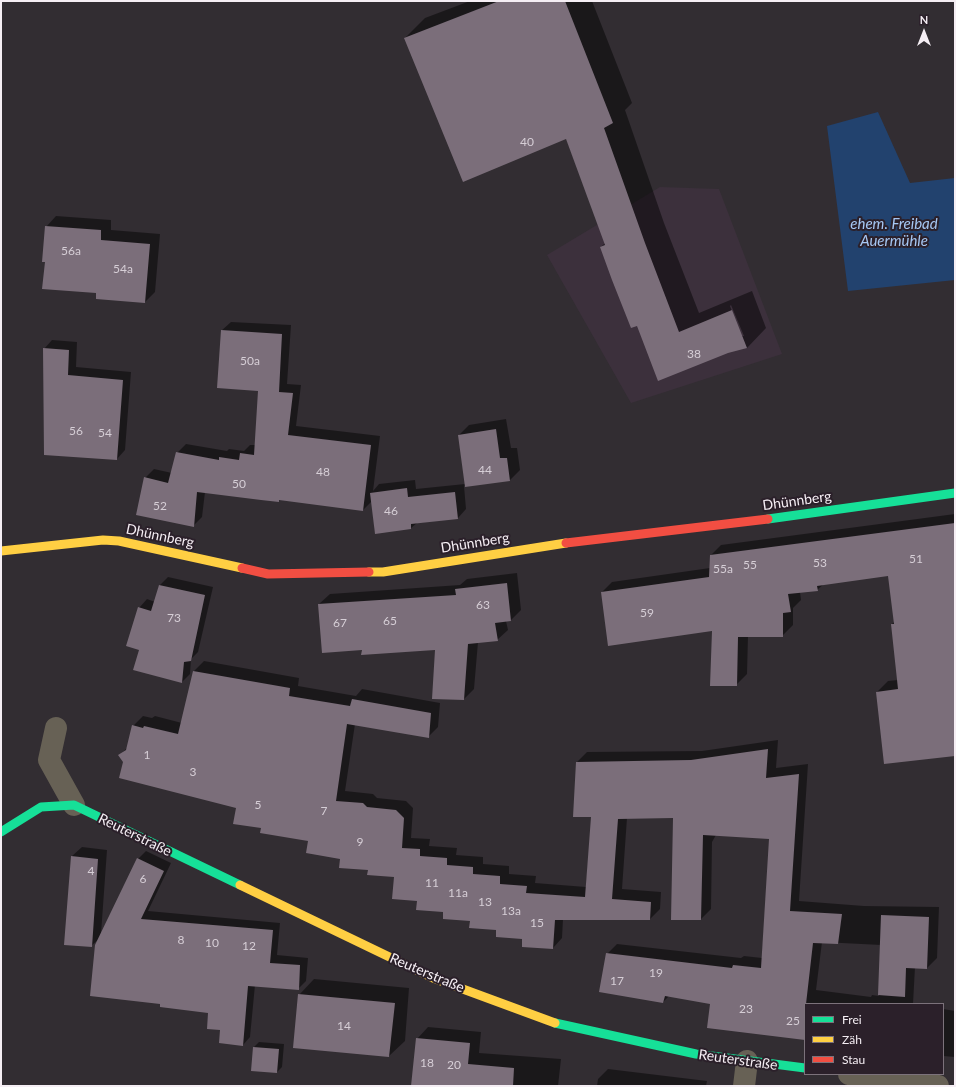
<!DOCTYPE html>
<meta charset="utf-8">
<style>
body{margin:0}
#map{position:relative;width:956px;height:1087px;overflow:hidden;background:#322d32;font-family:Lato,sans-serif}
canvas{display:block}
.frame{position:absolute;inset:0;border:2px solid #f5eef4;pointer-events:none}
.legend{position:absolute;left:804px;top:1003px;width:140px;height:72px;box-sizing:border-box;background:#2b202a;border:1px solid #7c727b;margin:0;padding:5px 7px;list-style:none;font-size:12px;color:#f5eef4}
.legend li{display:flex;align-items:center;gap:8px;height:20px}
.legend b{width:20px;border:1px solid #7c727b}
.north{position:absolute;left:904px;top:12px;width:40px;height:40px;-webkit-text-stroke:3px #2b202a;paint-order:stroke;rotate:0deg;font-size:11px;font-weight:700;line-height:16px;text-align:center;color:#f5eef4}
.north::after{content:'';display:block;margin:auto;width:14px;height:18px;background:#f5eef4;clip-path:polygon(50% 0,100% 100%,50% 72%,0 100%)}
</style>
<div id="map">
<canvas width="956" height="1087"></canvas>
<div class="frame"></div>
<ul class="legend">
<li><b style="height:5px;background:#16e098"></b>Frei</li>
<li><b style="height:5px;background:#ffcf43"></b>Zäh</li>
<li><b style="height:5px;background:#f24e42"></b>Stau</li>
</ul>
<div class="north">N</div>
</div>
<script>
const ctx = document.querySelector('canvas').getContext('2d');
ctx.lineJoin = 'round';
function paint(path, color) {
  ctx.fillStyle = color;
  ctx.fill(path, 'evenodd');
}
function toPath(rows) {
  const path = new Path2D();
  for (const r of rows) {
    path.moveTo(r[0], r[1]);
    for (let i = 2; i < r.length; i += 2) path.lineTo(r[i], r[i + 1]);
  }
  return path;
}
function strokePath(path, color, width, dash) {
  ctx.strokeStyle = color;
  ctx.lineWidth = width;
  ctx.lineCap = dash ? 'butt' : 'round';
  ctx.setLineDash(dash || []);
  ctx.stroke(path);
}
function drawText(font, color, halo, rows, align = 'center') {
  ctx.font = font + ' Lato,sans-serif';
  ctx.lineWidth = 4;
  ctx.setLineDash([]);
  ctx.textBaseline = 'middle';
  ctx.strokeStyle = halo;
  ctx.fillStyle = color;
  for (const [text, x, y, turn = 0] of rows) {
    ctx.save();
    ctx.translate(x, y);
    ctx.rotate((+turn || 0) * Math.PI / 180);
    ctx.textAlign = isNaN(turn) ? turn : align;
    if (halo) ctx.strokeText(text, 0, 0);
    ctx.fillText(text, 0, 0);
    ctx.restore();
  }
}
paint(toPath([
 [660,187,719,189,782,354,631,403,547,255]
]), '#3c303c');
paint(toPath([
 [878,112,910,183,955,178,955,280,848,291,827,126]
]), '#22426e');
paint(toPath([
 [470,1,592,1,632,103,625,110,664,223,699,313,752,291,766,328,747,348,637,324,601,247,605,243,566,138,405,38,425,18],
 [731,305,744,336,741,336,730,306],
 [56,216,111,220,111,230,160,234,155,292,145,302,98,292,46,261,46,227],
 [231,322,291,325,287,384,301,385,296,426,380,436,373,491,379,484,415,480,416,489,465,484,459,435,469,425,506,419,511,448,517,448,520,470,510,480,464,486,466,509,458,518,417,523,411,528,375,533,372,501,363,510,280,499,279,501,205,492,202,517,193,526,145,478,154,469,172,473,177,453,186,444,227,451,229,449,244,451,250,445,256,445,259,390,221,331],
 [52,340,77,342,76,367,131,372,125,450,117,459,44,349],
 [955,514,955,755,877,692,888,681,898,680,892,624,895,621,889,575,824,584,817,590,800,592,801,600,793,608,793,625,782,636,748,636,747,674,736,685,713,630,602,592,612,582,710,568,711,555,721,545],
 [517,573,521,610,511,620,506,621,508,630,497,640,478,642,474,689,464,699,436,649,363,649,319,604,330,594,460,585,467,579],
 [168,577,213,587,198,652,191,659,190,674,182,682,135,669,141,649,139,608,147,599,155,602,159,586],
 [204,661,299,678,298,686,356,696,362,689,440,703,438,727,428,737,355,724,345,791,373,794,377,798,406,801,413,808,411,838,430,839,429,846,457,848,456,855,483,857,483,864,509,866,509,874,536,876,535,883,586,887,592,816,577,762,587,752,702,751,778,740,776,768,808,764,799,901,864,906,939,907,937,958,927,968,915,967,913,1004,805,1004,805,1039,711,1003,669,996,663,1002,607,954,617,944,741,958,744,956,762,958,770,838,716,835,712,842,711,909,701,919,674,817,627,818,622,889,661,892,660,909,650,919,563,919,562,938,553,948,471,920,418,900,395,876,369,870,341,858,309,841,262,828,237,807,124,762,120,755,128,747,133,726,143,716,152,718,155,716,182,723,194,671],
 [822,942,881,945,879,996,872,995,871,997,816,990],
 [82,847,107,850,101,934,138,859,146,851,171,863,148,911,280,923,277,955,308,958,306,981,298,989,255,985,250,1037,243,1045,221,1029,209,1012,161,1003,98,940,91,946,72,856],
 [314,979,409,988,405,1041,389,1056,299,995],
 [943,1009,955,1011,955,1057,943,1056],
 [428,1027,481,1032,479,1053,561,1059,558,1086,412,1086,417,1039],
 [259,1042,284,1044,282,1067,277,1072,254,1047],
 [608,1069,707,1081,706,1086,597,1086,598,1079]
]), '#0007');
paint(toPath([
 [499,1,565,1,613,123,604,128,645,243,679,332,732,310,747,348,728,353,658,381,637,326,631,328,612,280,600,247,605,245,566,139,463,182,404,38],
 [45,226,101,230,101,240,150,244,145,303,96,299,96,293,42,289,45,262,42,262],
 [221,330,282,334,279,392,293,393,288,435,371,445,363,511,279,500,279,502,261,500,197,492,194,527,136,515,144,477,168,483,176,452,219,460,219,457,239,460,240,453,254,455,258,391,217,388],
 [43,348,69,350,68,375,123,380,117,460,44,455],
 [496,429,500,458,507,458,510,481,465,487,458,435],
 [407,488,408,497,455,492,458,519,411,524,411,529,375,534,370,493],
 [955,523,955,756,884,764,876,692,898,689,891,624,894,624,888,576,817,586,818,591,788,594,791,612,783,613,783,637,738,637,737,686,710,686,712,631,608,646,601,592,709,577,710,555],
 [507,583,511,621,495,623,498,641,468,644,464,700,432,699,435,650,361,655,362,650,322,653,318,604,456,595,455,589],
 [159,585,205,595,191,661,184,662,182,683,133,670,139,650,126,646,138,607,151,611],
 [193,671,290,688,289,696,350,706,352,699,431,713,429,738,347,724,336,801,363,803,367,807,396,810,404,818,402,848,420,849,420,856,447,858,447,865,473,867,473,874,500,876,500,884,527,886,526,893,585,897,591,817,573,817,576,762,691,760,768,749,766,778,799,774,790,911,842,914,838,944,813,943,806,1004,805,1004,805,1040,707,1028,710,1004,665,996,663,1003,599,992,606,953,732,968,733,965,761,968,769,839,703,835,701,920,671,920,673,818,618,819,612,899,651,902,650,920,555,920,553,949,522,947,522,939,496,937,496,930,469,928,470,921,443,919,443,912,416,910,417,901,392,899,394,877,367,875,368,870,339,868,340,859,306,853,308,841,260,833,261,828,233,824,236,808,119,778,123,762,118,755,126,750,132,725,143,728,144,726,178,734],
 [71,856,98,859,92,947,64,945],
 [137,858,164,871,141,919,273,930,270,963,300,965,299,990,248,986,243,1046,219,1043,220,1030,207,1029,208,1013,160,1007,160,1004,90,996,95,945],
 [881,915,929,917,927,969,906,968,905,997,878,995],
 [298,994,395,1003,389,1057,293,1048],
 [416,1038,470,1043,468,1064,514,1068,513,1086,411,1086],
 [253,1047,279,1049,277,1073,251,1071]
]), '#7b6e7a');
strokePath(toPath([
 [56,728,49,760,74,805],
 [849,1074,938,1086],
 [744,1086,747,1061]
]), '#676155', 22);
strokePath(toPath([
 [768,519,955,493],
 [1,832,41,807,74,805,240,885],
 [555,1023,696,1054,805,1068]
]), '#16e098', 9);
strokePath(toPath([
 [1,551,103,540,119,541,242,568],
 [369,572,383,572,566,543],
 [240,885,433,978,555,1023]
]), '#ffcf43', 9);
strokePath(toPath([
 [566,543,768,519],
 [242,568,268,574,369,572]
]), '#f24e42', 9);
drawText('12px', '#d6ced6', null, [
 ["40",527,142],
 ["56a",71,251],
 ["54a",123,269],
 ["38",694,354],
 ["50a",250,361],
 ["56",76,431],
 ["54",105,433],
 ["44",485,470],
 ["48",323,472],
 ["50",239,484],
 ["52",160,506],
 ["46",391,511],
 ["51",916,559],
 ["53",820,563],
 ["55",750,565],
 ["55a",723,569],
 ["63",483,605],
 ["59",647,613],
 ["73",174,618],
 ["65",390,621],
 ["67",340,623],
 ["1",147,755],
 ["3",193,772],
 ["5",258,805],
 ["7",324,811],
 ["9",360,842],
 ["4",91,871],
 ["6",143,879],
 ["11",432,883],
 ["11a",458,893],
 ["13",485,902],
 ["13a",511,911],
 ["15",537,923],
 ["8",181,940],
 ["10",212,943],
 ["12",249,946],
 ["19",656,973],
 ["17",617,981],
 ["23",746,1009],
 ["25",793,1021],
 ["14",344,1026],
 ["18",427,1063],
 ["20",454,1065]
]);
drawText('14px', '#f5eef4', '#2b202a', [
 ["Dhünnberg",797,501,-8],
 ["Dhünnberg",160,536,12],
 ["Dhünnberg",475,543,-9],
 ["Reuterstraße",135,835,26],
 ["Reuterstraße",427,973,23],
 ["Reuterstraße",738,1060,8]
]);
drawText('italic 15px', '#a6c7f4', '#2b202a', [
 ["ehem. Freibad",894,224],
 ["Auermühle",894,241]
]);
</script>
